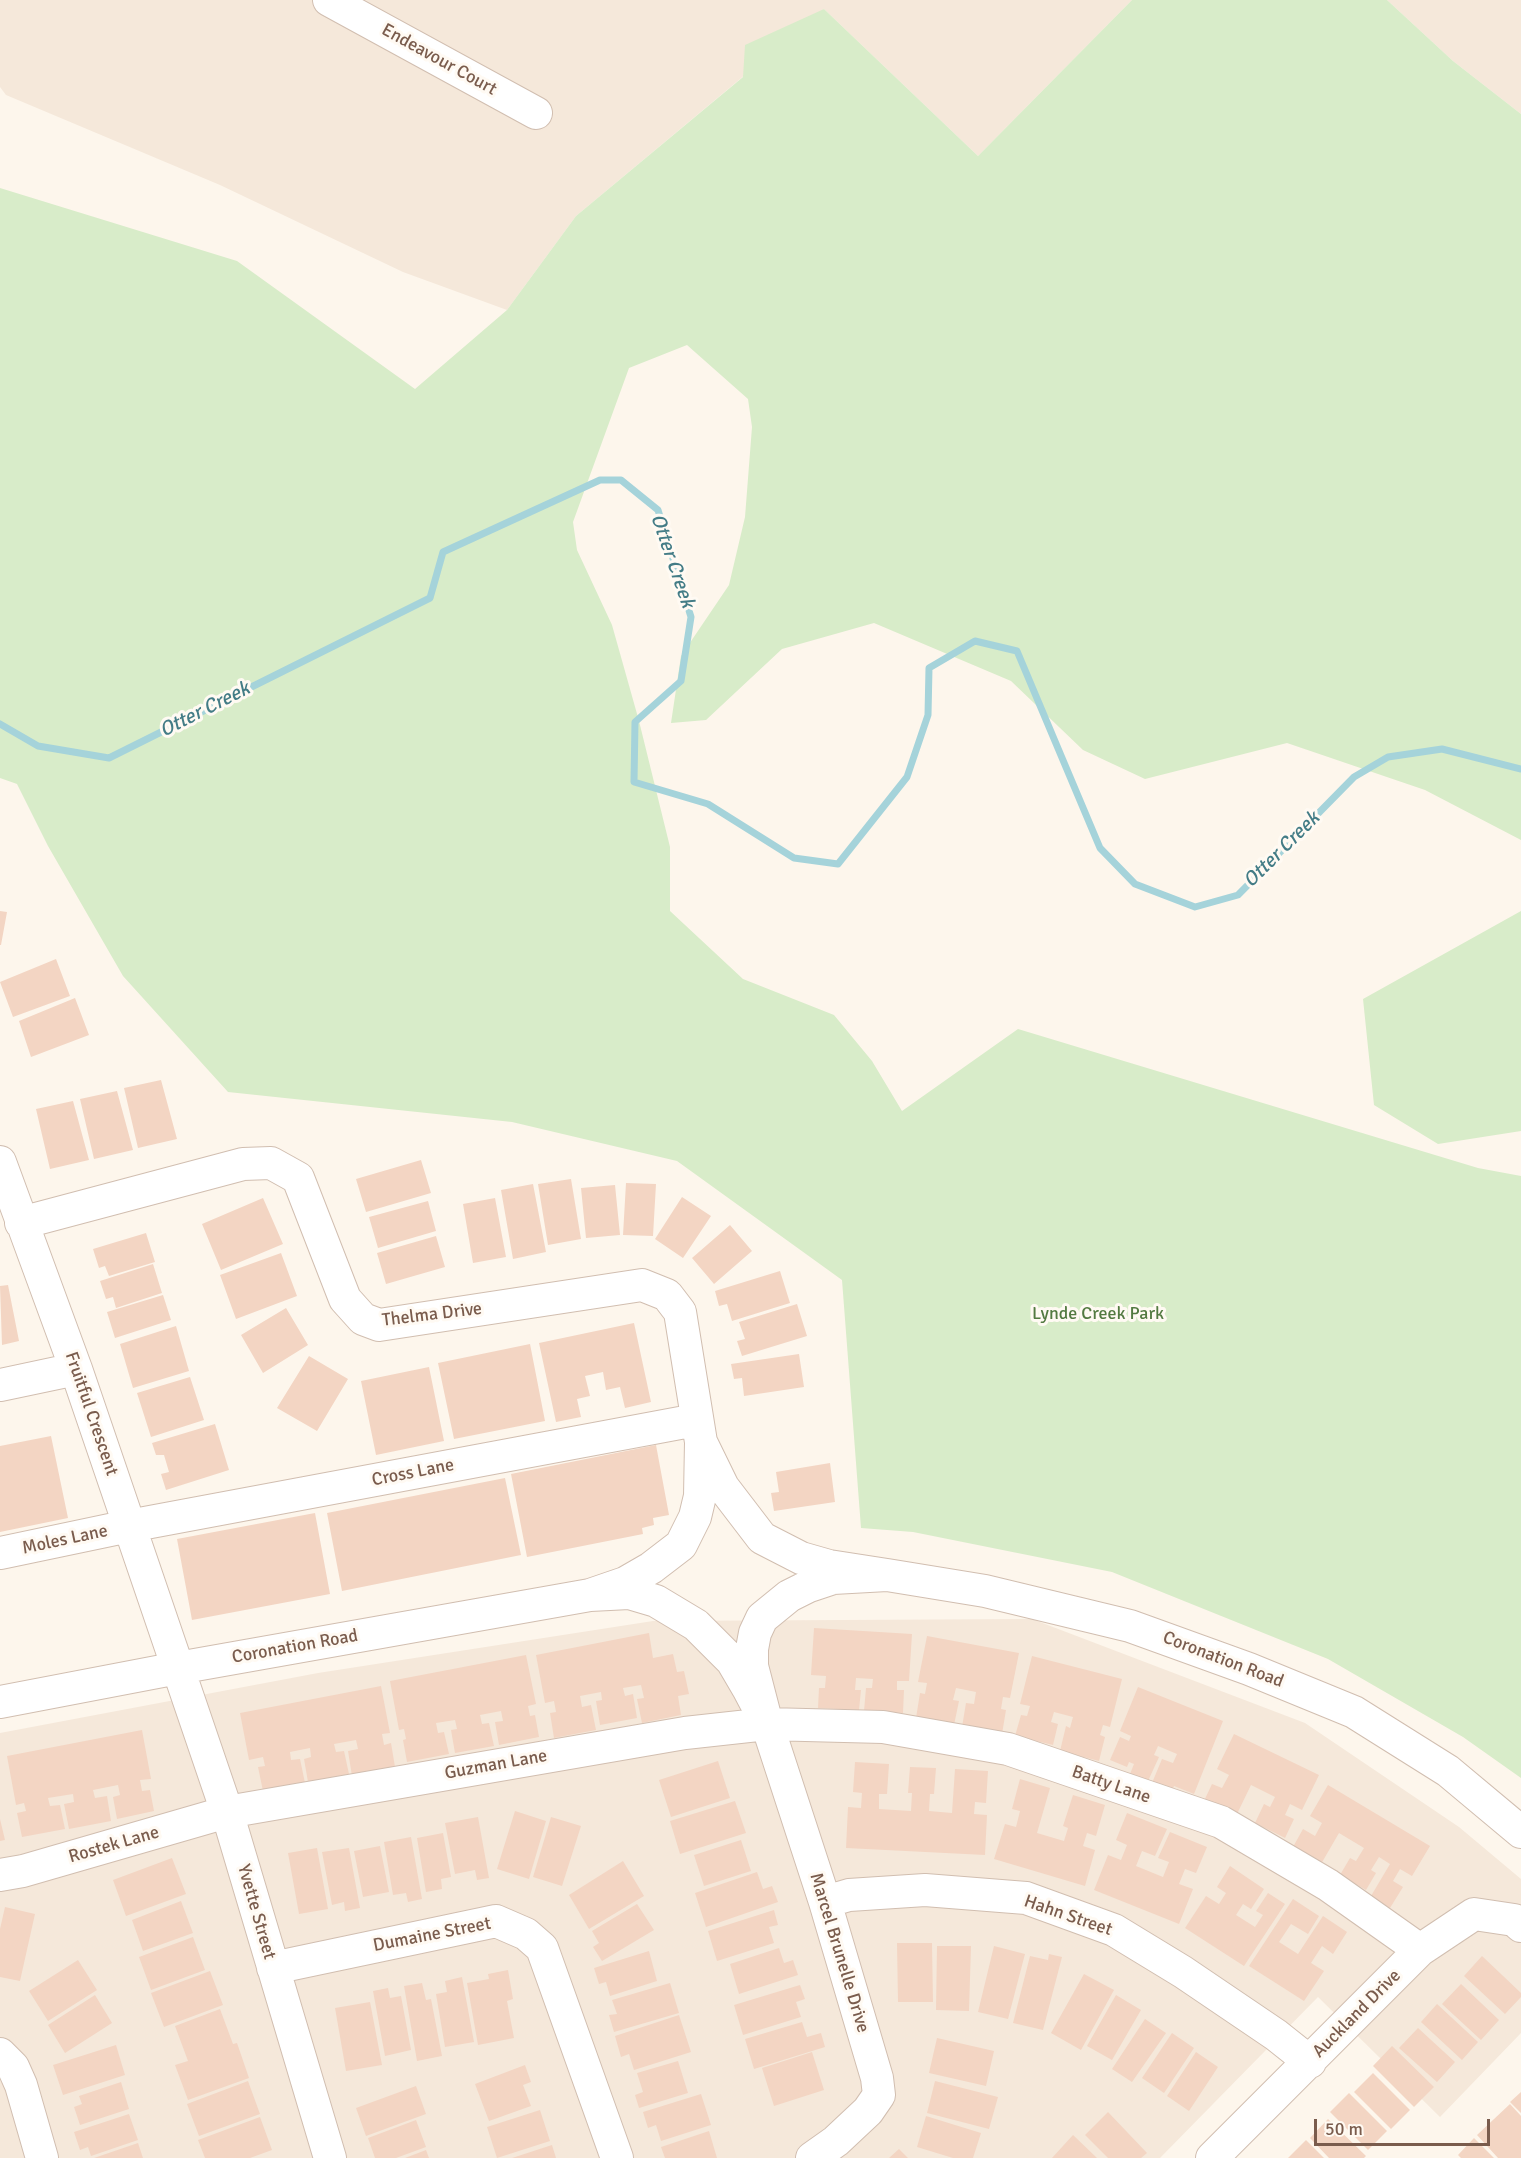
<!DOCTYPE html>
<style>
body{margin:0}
#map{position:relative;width:1521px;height:2158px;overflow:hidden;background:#fdf6ec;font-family:Signika,sans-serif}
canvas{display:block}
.scale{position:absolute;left:1314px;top:2119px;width:176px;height:27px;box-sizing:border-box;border:3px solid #7a5c4d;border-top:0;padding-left:8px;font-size:18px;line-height:21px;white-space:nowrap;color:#7a5c4d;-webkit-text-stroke:4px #fffaf3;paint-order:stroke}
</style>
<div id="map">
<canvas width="1521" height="2158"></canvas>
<div class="scale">50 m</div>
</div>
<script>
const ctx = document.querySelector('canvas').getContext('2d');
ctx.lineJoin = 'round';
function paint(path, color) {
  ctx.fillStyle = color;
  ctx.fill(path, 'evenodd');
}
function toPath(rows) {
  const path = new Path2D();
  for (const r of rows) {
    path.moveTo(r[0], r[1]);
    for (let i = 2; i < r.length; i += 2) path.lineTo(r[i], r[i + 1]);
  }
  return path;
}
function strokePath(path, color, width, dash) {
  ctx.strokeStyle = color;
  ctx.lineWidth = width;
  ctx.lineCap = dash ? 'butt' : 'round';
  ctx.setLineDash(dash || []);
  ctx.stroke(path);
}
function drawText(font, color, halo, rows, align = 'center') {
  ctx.font = font + ' Signika,sans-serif';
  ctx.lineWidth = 6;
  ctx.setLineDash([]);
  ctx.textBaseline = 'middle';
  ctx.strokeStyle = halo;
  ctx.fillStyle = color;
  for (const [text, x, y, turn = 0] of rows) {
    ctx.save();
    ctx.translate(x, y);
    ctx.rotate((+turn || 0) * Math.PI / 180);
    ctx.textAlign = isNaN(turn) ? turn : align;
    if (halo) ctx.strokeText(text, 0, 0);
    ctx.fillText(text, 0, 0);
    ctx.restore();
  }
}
paint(toPath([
 [0,0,1132,0,978,156,824,9,576,216,507,310,403,272,220,185,6,95,0,87],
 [1387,0,1521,0,1521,114,1453,61],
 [1032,1619,1305,1723,1459,1827,1521,1879,1521,2033,1440,2117,1318,1997,1160,2158,0,2158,0,1733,318,1673,653,1621]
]), '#f5e8da');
paint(toPath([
 [1132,0,1387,0,1453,61,1521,114,1521,840,1425,790,1287,743,1145,779,1083,750,1011,681,874,623,782,649,706,720,671,723,681,656,729,585,745,517,752,427,748,399,687,345,629,368,573,522,577,550,612,625,639,721,670,847,670,911,743,979,834,1015,872,1061,902,1111,1018,1029,1478,1168,1521,1176,1521,1778,1463,1737,1328,1659,1112,1572,913,1532,861,1528,842,1280,677,1161,512,1122,228,1092,123,976,48,846,17,784,0,778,0,188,237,261,415,389,507,310,576,216,743,77,745,45,824,9,978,156],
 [1521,911,1521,1131,1438,1144,1374,1105,1363,999]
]), '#d8ecc9');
strokePath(toPath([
 [0,724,38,746,109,758,430,598,443,552,600,480,621,480,658,510,691,617,681,681,635,722,634,782,708,804,794,858,838,864,907,777,928,715,929,668,975,641,1017,651,1100,848,1135,884,1195,907,1238,895,1354,777,1388,757,1442,749,1521,769]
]), '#a5d3da', 7);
paint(toPath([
 [0,911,7,912,1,945,0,945],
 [56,959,70,996,13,1017,0,982],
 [75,998,89,1035,31,1057,19,1021],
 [161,1080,177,1139,138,1148,124,1088],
 [117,1091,133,1150,94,1159,80,1099],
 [73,1101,89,1160,50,1169,36,1109],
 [421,1160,431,1193,366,1212,356,1179],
 [571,1179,581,1239,548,1245,538,1184],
 [626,1183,656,1184,653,1236,623,1235],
 [533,1184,546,1252,513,1259,501,1190],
 [615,1185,620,1235,586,1238,581,1188],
 [682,1197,711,1216,683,1258,655,1239],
 [263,1198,283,1244,221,1270,202,1224],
 [495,1198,506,1257,473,1263,463,1204],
 [428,1201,436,1231,378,1248,369,1217],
 [730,1225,752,1251,714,1284,692,1258],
 [146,1233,155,1262,109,1276,105,1266,99,1268,93,1249],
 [436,1236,445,1267,386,1284,377,1253],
 [281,1253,297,1296,236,1319,220,1275],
 [153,1264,162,1293,116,1308,113,1297,106,1299,100,1281],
 [780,1271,790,1303,732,1321,727,1304,719,1306,715,1291],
 [8,1285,19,1341,2,1345,0,1286],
 [163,1295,171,1320,115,1338,107,1312],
 [797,1304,807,1336,742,1356,737,1341,745,1339,739,1322],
 [286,1308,308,1345,263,1373,241,1335],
 [634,1323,651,1402,625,1408,620,1387,606,1390,603,1372,585,1376,590,1396,577,1399,581,1417,556,1422,539,1343],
 [176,1326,189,1371,133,1388,120,1344],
 [530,1344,545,1421,454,1439,438,1363],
 [799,1354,804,1387,744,1396,742,1378,734,1379,731,1364],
 [309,1356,348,1379,317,1431,277,1408],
 [429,1367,444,1441,376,1455,361,1381],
 [190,1377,204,1420,151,1437,137,1393],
 [215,1424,229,1470,166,1490,161,1474,169,1472,164,1455,156,1455,152,1443],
 [51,1436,68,1518,0,1532,0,1446],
 [656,1445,669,1515,653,1518,654,1525,642,1528,643,1534,527,1557,511,1474],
 [830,1463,835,1502,774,1511,771,1493,779,1492,776,1472],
 [505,1478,521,1555,342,1591,327,1513],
 [315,1513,330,1594,192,1620,177,1539],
 [814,1628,912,1634,909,1681,897,1681,897,1690,904,1690,903,1713,864,1711,866,1688,872,1688,873,1679,856,1678,855,1690,861,1690,859,1710,818,1708,819,1688,825,1688,826,1676,811,1675],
 [649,1633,653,1658,673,1654,677,1672,684,1671,689,1694,678,1696,681,1715,642,1723,637,1699,644,1698,641,1685,623,1688,625,1696,633,1694,637,1718,600,1725,596,1701,602,1700,601,1692,580,1696,582,1707,591,1705,596,1730,554,1738,550,1713,556,1712,554,1701,545,1703,536,1655],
 [927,1636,1019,1653,1010,1698,1003,1697,1001,1709,1006,1710,1002,1734,962,1727,966,1703,974,1704,976,1692,956,1688,953,1700,959,1701,954,1725,916,1718,920,1693,925,1694,927,1683,918,1682],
 [526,1655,536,1704,528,1706,530,1716,535,1715,539,1737,499,1745,495,1722,503,1721,501,1711,480,1715,482,1724,489,1723,494,1746,455,1753,451,1730,457,1729,455,1720,436,1723,438,1733,444,1732,449,1754,407,1762,403,1740,406,1739,404,1729,399,1730,390,1681],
 [1032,1656,1122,1679,1110,1727,1103,1725,1100,1735,1105,1737,1099,1761,1060,1751,1066,1726,1070,1728,1073,1717,1054,1712,1051,1722,1058,1724,1053,1745,1015,1736,1021,1715,1027,1716,1030,1706,1020,1704],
 [381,1686,390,1733,382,1734,384,1745,391,1743,395,1767,352,1776,348,1751,358,1749,356,1740,334,1744,336,1752,344,1751,349,1774,308,1782,304,1759,311,1757,310,1748,290,1752,291,1760,300,1759,305,1783,263,1791,258,1767,265,1766,263,1757,249,1760,240,1713],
 [1138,1687,1223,1721,1194,1794,1174,1786,1172,1791,1152,1783,1162,1759,1173,1763,1177,1754,1158,1746,1154,1755,1159,1757,1148,1781,1130,1774,1134,1764,1129,1762,1127,1767,1110,1760,1120,1737,1129,1741,1131,1736,1120,1731],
 [142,1730,151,1779,140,1780,142,1791,150,1790,154,1811,117,1819,113,1797,120,1795,118,1785,93,1790,95,1798,107,1796,111,1821,69,1829,64,1804,74,1802,73,1794,48,1798,50,1806,60,1805,65,1829,22,1837,17,1813,26,1811,24,1803,16,1805,7,1756],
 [1234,1734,1319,1775,1302,1810,1290,1804,1285,1815,1294,1819,1285,1838,1255,1823,1264,1804,1270,1807,1275,1797,1251,1785,1236,1816,1204,1801,1212,1784,1222,1788,1229,1775,1217,1769],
 [718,1761,730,1798,671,1817,659,1780],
 [855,1762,889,1764,887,1794,879,1794,879,1809,911,1811,912,1793,908,1793,910,1767,936,1768,934,1794,930,1794,929,1811,952,1813,955,1769,988,1771,986,1803,975,1802,974,1814,987,1815,985,1855,846,1848,848,1807,861,1808,862,1793,853,1792],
 [1020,1779,1050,1788,1037,1833,1064,1841,1068,1828,1063,1826,1073,1795,1105,1805,1096,1836,1087,1833,1083,1846,1095,1850,1085,1886,994,1859,1005,1824,1016,1827,1020,1811,1012,1809],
 [1328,1785,1430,1846,1412,1876,1400,1869,1393,1881,1403,1887,1390,1908,1371,1896,1390,1864,1379,1857,1371,1870,1376,1873,1366,1890,1340,1875,1350,1858,1356,1861,1364,1848,1339,1833,1321,1864,1293,1847,1303,1829,1315,1836,1322,1823,1310,1816],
 [735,1801,746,1833,680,1854,670,1821],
 [515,1811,546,1821,529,1879,497,1869],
 [1127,1813,1167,1829,1155,1856,1142,1851,1136,1866,1163,1877,1169,1862,1158,1858,1170,1832,1207,1847,1196,1873,1185,1869,1179,1884,1193,1889,1179,1924,1094,1890,1108,1855,1121,1860,1127,1845,1116,1840],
 [478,1817,489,1878,477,1880,475,1870,455,1874,445,1823],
 [551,1817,581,1826,562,1886,533,1877],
 [0,1819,5,1840,0,1841],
 [443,1833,451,1877,441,1879,442,1889,426,1892,417,1838],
 [411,1837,422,1899,408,1902,406,1893,393,1895,384,1842],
 [741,1840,751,1871,704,1886,694,1855],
 [380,1846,389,1892,363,1897,354,1851],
 [317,1848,328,1909,299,1914,288,1853],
 [349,1848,360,1908,345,1911,344,1902,332,1905,322,1852],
 [172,1858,186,1894,126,1916,113,1880],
 [623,1861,644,1896,589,1929,569,1895],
 [1230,1866,1264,1889,1251,1909,1243,1904,1236,1915,1255,1927,1263,1915,1256,1911,1268,1893,1285,1904,1244,1966,1185,1928,1206,1896,1219,1904,1226,1893,1217,1887],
 [757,1872,763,1889,772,1886,778,1902,706,1927,695,1893],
 [1293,1899,1319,1916,1308,1934,1291,1924,1279,1942,1298,1954,1323,1916,1347,1932,1333,1954,1322,1946,1311,1963,1324,1971,1304,2001,1249,1966],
 [181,1901,193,1933,143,1951,132,1920],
 [637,1904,654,1930,602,1961,593,1947,599,1943,592,1931],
 [5,1907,35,1914,20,1981,0,1977,0,1929],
 [774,1910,778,1925,769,1927,774,1943,717,1961,708,1931],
 [193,1937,205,1970,151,1990,139,1957],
 [897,1943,932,1943,933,2002,898,2002],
 [937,1946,971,1946,969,2011,936,2010],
 [994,1946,1025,1954,1008,2019,978,2012],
 [779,1948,784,1963,793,1960,798,1975,739,1994,730,1964],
 [649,1951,657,1981,610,1996,606,1982,599,1984,594,1968],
 [1049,1954,1062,1957,1043,2030,1013,2023,1030,1956,1048,1960],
 [1482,1956,1521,1993,1521,1997,1505,2014,1464,1976],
 [78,1960,97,1990,48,2021,29,1991],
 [508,1970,513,1999,507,2001,514,2038,478,2045,467,1983,489,1979,488,1974],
 [210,1971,223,2005,164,2027,151,1993],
 [1084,1974,1114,1990,1081,2050,1051,2033],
 [462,1977,474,2042,445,2047,436,1994,447,1992,445,1981],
 [422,1983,426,2000,431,1999,442,2056,417,2061,404,1986],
 [670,1983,679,2013,614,2032,609,2015,617,2014,612,2000],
 [1461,1984,1499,2020,1481,2040,1442,2004],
 [800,1985,805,1999,796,2002,801,2017,743,2035,734,2005],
 [388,1988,390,1998,401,1996,411,2050,385,2056,373,1991],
 [95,1995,112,2023,65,2053,48,2025],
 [1116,1995,1141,2010,1112,2060,1087,2046],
 [370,2002,382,2065,346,2071,335,2008],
 [1437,2004,1478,2042,1462,2060,1421,2022],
 [220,2009,233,2044,237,2043,249,2078,188,2100,175,2065,188,2061,175,2026],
 [679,2015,691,2052,634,2070,629,2054,621,2057,615,2036],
 [1145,2019,1166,2033,1132,2082,1112,2069],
 [802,2022,807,2037,821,2033,825,2047,754,2069,745,2039],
 [1418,2028,1455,2062,1437,2082,1399,2048],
 [1172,2033,1194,2048,1164,2093,1142,2078],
 [937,2038,994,2051,986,2086,929,2073],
 [116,2045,125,2075,63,2095,53,2065],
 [1392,2046,1434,2087,1414,2107,1373,2066],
 [812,2052,824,2090,774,2106,762,2068],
 [1196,2052,1218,2067,1189,2111,1167,2096],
 [678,2061,688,2093,639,2108,635,2095,643,2092,637,2073],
 [525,2065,531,2082,523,2085,531,2106,489,2121,475,2084],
 [1373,2073,1410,2110,1391,2129,1354,2092],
 [248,2081,260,2114,199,2136,187,2104],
 [935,2081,998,2097,989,2129,927,2113],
 [121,2082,129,2109,80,2125,74,2107,82,2104,79,2096],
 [416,2086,426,2114,366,2136,356,2108],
 [1521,2092,1521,2113,1510,2102],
 [1349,2093,1387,2131,1368,2150,1330,2112],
 [701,2094,711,2125,661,2141,656,2125,648,2128,643,2112],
 [1510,2104,1521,2116,1521,2158,1498,2158,1477,2135],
 [540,2110,550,2141,497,2158,487,2127],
 [1108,2112,1147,2153,1141,2158,1108,2158,1085,2135],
 [129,2114,138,2140,91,2156,88,2147,80,2150,74,2132],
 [926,2116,981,2133,973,2158,953,2158,917,2147],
 [260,2117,272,2150,250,2158,205,2158,198,2140],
 [1328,2119,1366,2156,1364,2158,1329,2158,1310,2138],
 [416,2120,426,2147,396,2158,375,2158,368,2138],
 [709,2131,717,2158,665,2158,661,2147],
 [1073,2135,1097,2158,1052,2158],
 [1474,2138,1494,2158,1461,2158,1458,2155],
 [1306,2140,1324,2158,1288,2158],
 [138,2143,143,2158,94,2158],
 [552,2145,556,2158,512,2158],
 [899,2149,908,2158,889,2158],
 [426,2150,429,2158,405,2158]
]), '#f3d5c3');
const minor = toPath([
 [329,0,536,113],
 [0,1162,76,1369,227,1812,330,2158],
 [21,1223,243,1164,271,1163,298,1178,345,1299,363,1319,379,1325,642,1285,667,1295,680,1312,701,1442],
 [0,1385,76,1369],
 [701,1442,723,1487,762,1538,801,1558,829,1566,887,1575,833,1578,809,1586,789,1596,762,1618,755,1633,752,1649,752,1666,767,1724,749,1690,732,1661,696,1625,656,1601,629,1593,590,1595,625,1583,651,1568,681,1545,695,1517,700,1496,701,1442],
 [0,1553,129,1526,696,1420],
 [887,1575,985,1591,1130,1626,1249,1669,1354,1712,1448,1771,1521,1832],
 [0,1702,178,1668,590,1595],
 [767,1724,825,1902,877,2078,879,2095,868,2111,836,2141,812,2158],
 [0,1875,23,1871,227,1812,685,1733,767,1724,883,1727,1008,1749,1221,1822,1328,1885,1420,1950],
 [825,1902,849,1895,925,1890,1026,1898,1114,1930,1183,1972,1276,2035,1310,2062],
 [273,1968,496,1921,526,1934,542,1948,617,2158],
 [0,2054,13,2067,21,2085,42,2158],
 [1212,2158,1420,1950,1474,1914,1514,1920,1521,1926]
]);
strokePath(minor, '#d1beb0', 34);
strokePath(minor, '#fff', 32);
drawText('18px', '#7a5c4d', '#fffaf3', [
 ["Endeavour Court",439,60,29],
 ["Thelma Drive",432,1315,-7],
 ["Fruitful Crescent",91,1414,71],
 ["Cross Lane",413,1473,-11],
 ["Moles Lane",65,1540,-12],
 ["Coronation Road",295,1647,-10],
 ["Coronation Road",1223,1660,21],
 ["Guzman Lane",496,1765,-10],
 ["Batty Lane",1111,1785,19],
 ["Rostek Lane",114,1845,-16],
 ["Yvette Street",256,1912,74],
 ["Hahn Street",1068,1916,19],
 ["Dumaine Street",432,1935,-11],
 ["Marcel Brunelle Drive",839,1953,73],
 ["Auckland Drive",1357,2014,-45]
]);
drawText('18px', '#537a41', '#fffaf3', [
 ["Lynde Creek Park",1098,1314]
]);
drawText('italic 20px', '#437c86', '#fffaf3', [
 ["Otter Creek",672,561,71],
 ["Otter Creek",205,710,-27],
 ["Otter Creek",1282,850,-45]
]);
</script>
